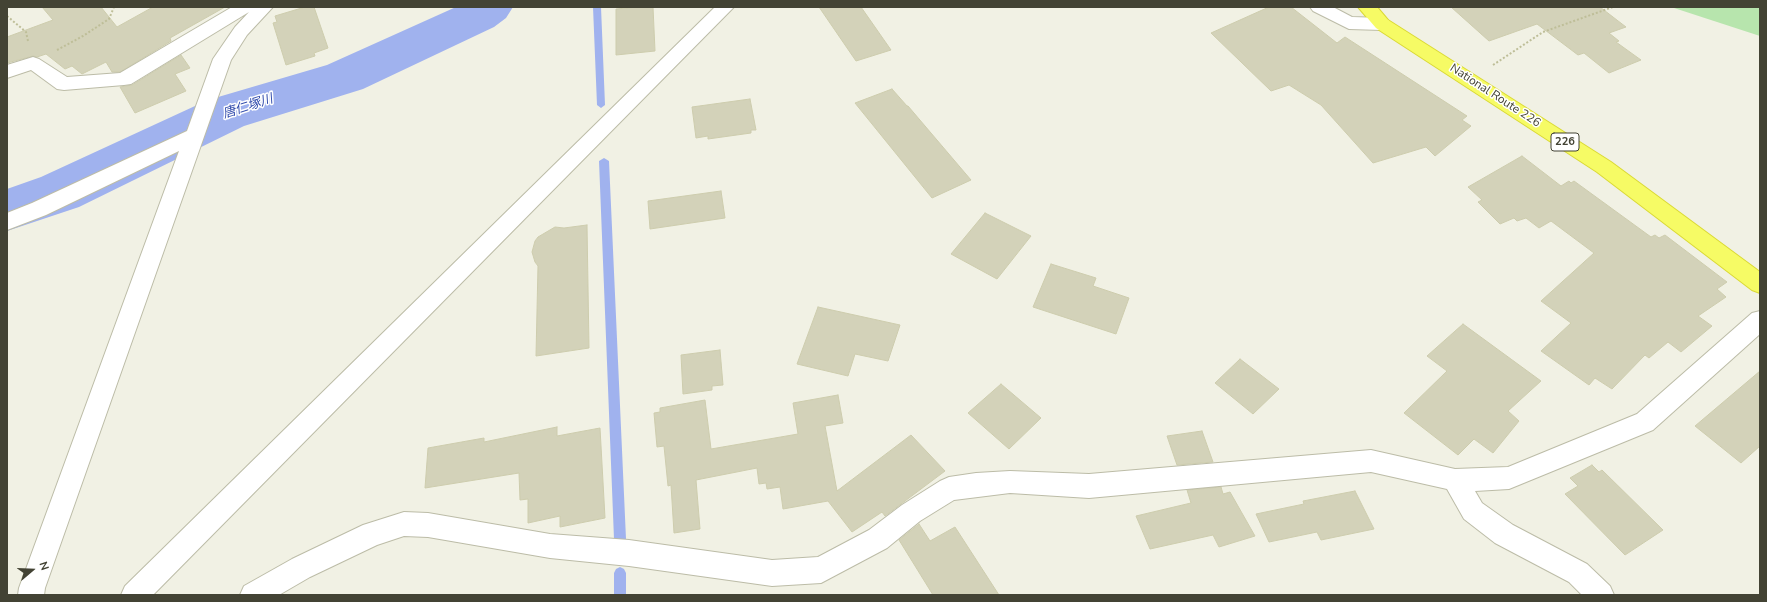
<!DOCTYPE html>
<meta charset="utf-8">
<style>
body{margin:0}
#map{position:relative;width:1767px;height:602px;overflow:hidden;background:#f1f1e4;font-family:"Nunito Sans",sans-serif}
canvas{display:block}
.frame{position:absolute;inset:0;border:8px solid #434334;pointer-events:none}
.north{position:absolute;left:12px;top:550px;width:40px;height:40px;-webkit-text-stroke:3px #fff;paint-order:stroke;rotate:71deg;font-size:11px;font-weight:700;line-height:16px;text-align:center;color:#434334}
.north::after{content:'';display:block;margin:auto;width:14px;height:18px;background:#434334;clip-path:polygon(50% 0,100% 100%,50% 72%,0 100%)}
</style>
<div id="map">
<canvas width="1767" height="602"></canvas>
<div class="frame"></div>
<div class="north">N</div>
</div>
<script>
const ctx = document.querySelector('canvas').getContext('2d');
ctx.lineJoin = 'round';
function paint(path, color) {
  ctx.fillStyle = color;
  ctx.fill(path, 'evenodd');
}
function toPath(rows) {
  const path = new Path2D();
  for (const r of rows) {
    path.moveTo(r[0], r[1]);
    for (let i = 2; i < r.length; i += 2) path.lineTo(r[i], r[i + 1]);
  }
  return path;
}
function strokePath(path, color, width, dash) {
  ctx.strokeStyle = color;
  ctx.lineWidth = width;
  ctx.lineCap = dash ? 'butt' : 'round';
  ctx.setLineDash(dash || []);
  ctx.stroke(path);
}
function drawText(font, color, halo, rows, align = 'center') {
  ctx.font = font + ' "Nunito Sans","Noto Sans JP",sans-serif';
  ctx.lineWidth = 3;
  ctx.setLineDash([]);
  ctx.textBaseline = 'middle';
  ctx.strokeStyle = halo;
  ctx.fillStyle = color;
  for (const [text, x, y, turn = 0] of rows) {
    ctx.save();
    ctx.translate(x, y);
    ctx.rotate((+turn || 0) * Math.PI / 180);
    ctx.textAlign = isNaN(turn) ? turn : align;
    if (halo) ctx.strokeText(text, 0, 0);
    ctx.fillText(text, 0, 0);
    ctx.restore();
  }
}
paint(toPath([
 [1671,7,1760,7,1760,36]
]), '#b7e5ad');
paint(toPath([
 [593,7,601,7,605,105,601,108,597,105,593,7],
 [604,158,609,161,626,539,624,543,620,545,616,543,614,539,599,161,604,158],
 [620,567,624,569,626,573,626,595,614,595,614,573,616,569,620,567]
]), '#a0b2ee');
paint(toPath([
 [456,7,513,7,506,18,494,27,363,89,244,126,79,207,7,231,7,189,41,177,208,100,327,65,456,7]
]), '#a0b2ee');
const building = toPath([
 [42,7,101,7,117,27,153,7,225,7,170,38,171,41,120,72,112,72,106,62,82,74,72,66,65,69,46,54,37,57,33,56,7,63,7,37,53,20,42,7],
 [305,7,314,7,328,48,314,53,315,56,286,65,273,23,277,22,275,16,305,7],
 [637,7,653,7,655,51,616,55,616,9,637,7],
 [819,7,861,7,891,50,856,61,819,7],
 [1269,7,1291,7,1337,43,1345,37,1467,116,1462,120,1471,126,1435,156,1426,147,1373,163,1321,105,1289,85,1271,91,1211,33,1269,7],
 [1451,7,1600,7,1626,27,1609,33,1619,41,1616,42,1641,60,1609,73,1584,53,1578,55,1537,24,1489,41,1451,7],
 [181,55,190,68,175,74,186,91,135,113,120,87,132,85,181,55],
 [892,89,907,106,908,106,971,180,932,198,855,103,892,89],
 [750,99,756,130,751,130,751,133,708,139,708,136,696,138,692,107,750,99],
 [1522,156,1561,186,1569,181,1571,183,1574,181,1651,237,1655,235,1659,238,1665,235,1727,282,1717,289,1726,297,1698,316,1712,326,1681,352,1668,342,1649,358,1645,355,1612,389,1595,378,1589,385,1541,351,1571,323,1541,301,1594,253,1551,221,1539,228,1526,218,1517,221,1514,218,1500,224,1478,202,1482,200,1468,187,1522,156],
 [721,191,725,218,650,229,648,201,721,191],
 [985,213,1031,236,997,279,951,254,985,213],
 [587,225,589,348,536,356,538,266,535,262,532,252,535,241,538,237,555,227,564,228,587,225],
 [1051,264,1096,278,1093,286,1129,298,1116,334,1033,307,1051,264],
 [818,307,900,325,888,361,855,354,848,376,797,364,818,307],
 [1463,324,1541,381,1508,411,1519,421,1493,453,1474,439,1458,455,1404,413,1447,371,1427,356,1463,324],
 [720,350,723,385,712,386,712,390,683,394,681,355,720,350],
 [1240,359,1279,389,1253,414,1215,383,1240,359],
 [1760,371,1760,446,1741,463,1695,426,1760,371],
 [1001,384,1041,418,1009,449,968,413,1001,384],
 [838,395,843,423,825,426,837,491,911,435,945,471,885,516,882,512,852,532,828,501,783,509,780,487,767,489,766,483,759,484,757,468,696,480,700,529,674,533,671,485,668,486,664,446,657,447,654,413,660,412,660,408,705,400,711,449,798,434,793,403,838,395],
 [557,427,557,436,600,428,605,518,560,527,560,516,528,523,528,499,520,500,519,473,425,488,428,448,484,438,484,442,557,427],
 [1202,431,1213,462,1177,465,1167,436,1202,431],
 [1592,465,1599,472,1602,470,1663,530,1625,555,1565,494,1578,486,1570,478,1592,465],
 [1221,487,1223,494,1230,492,1255,536,1219,547,1213,535,1150,549,1136,516,1191,503,1187,490,1221,487],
 [1355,491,1374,529,1321,540,1317,532,1269,542,1256,514,1304,504,1303,501,1355,491],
 [919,524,930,541,955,527,999,595,933,595,899,540,919,524]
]);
paint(building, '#d3d2b9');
strokePath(building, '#cdccad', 1);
const minor = toPath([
 [232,7,273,7,247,35,231,60,45,588,44,595,18,595,19,588,179,151,46,215,7,230,7,213,32,203,187,131,213,59,235,27,249,12,131,84,124,85,64,90,57,89,31,70,7,78,7,65,33,57,39,59,67,77,120,73,232,7],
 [715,7,734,7,153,595,121,595,125,586,715,7],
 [1310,7,1333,7,1352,17,1382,18,1388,20,1391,24,1388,28,1382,30,1349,29,1313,11,1310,7],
 [1760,311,1760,334,1653,430,1509,489,1475,491,1482,503,1513,525,1587,564,1610,586,1614,595,1582,595,1569,582,1495,543,1464,519,1447,489,1371,472,1089,498,1010,493,954,500,920,521,887,548,821,583,772,586,629,566,550,558,428,537,404,536,377,545,310,577,279,595,240,595,244,586,292,559,363,525,404,512,428,513,550,534,629,540,772,560,818,557,869,530,902,505,940,481,949,477,976,473,1010,471,1089,474,1371,450,1455,469,1508,467,1637,414,1752,313,1760,311]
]);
const highway = toPath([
 [1358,7,1377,7,1388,20,1611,162,1760,272,1760,293,1752,290,1597,172,1376,28,1358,7]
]);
strokePath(minor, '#bcbca7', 2);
strokePath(highway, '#dad935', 2);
strokePath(toPath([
 [7,16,26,32,28,41],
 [57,50,83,36,109,19,114,7],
 [1493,65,1543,32,1613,7]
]), '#bebe98', 2, [2, 2]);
paint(minor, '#fff');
paint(highway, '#f6fb65');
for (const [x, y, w] of [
 [1565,142,28]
]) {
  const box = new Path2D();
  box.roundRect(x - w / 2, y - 9, w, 18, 3);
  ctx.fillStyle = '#fff';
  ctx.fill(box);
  strokePath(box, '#434334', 1);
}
drawText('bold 11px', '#434334', null, [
 ["226",1565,142]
]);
drawText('12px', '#434334', '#fff', [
 ["National Route 226",1495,96,33]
]);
drawText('italic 13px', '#304aac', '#fff', [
 ["唐仁塚川",248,107,-18]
]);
</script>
